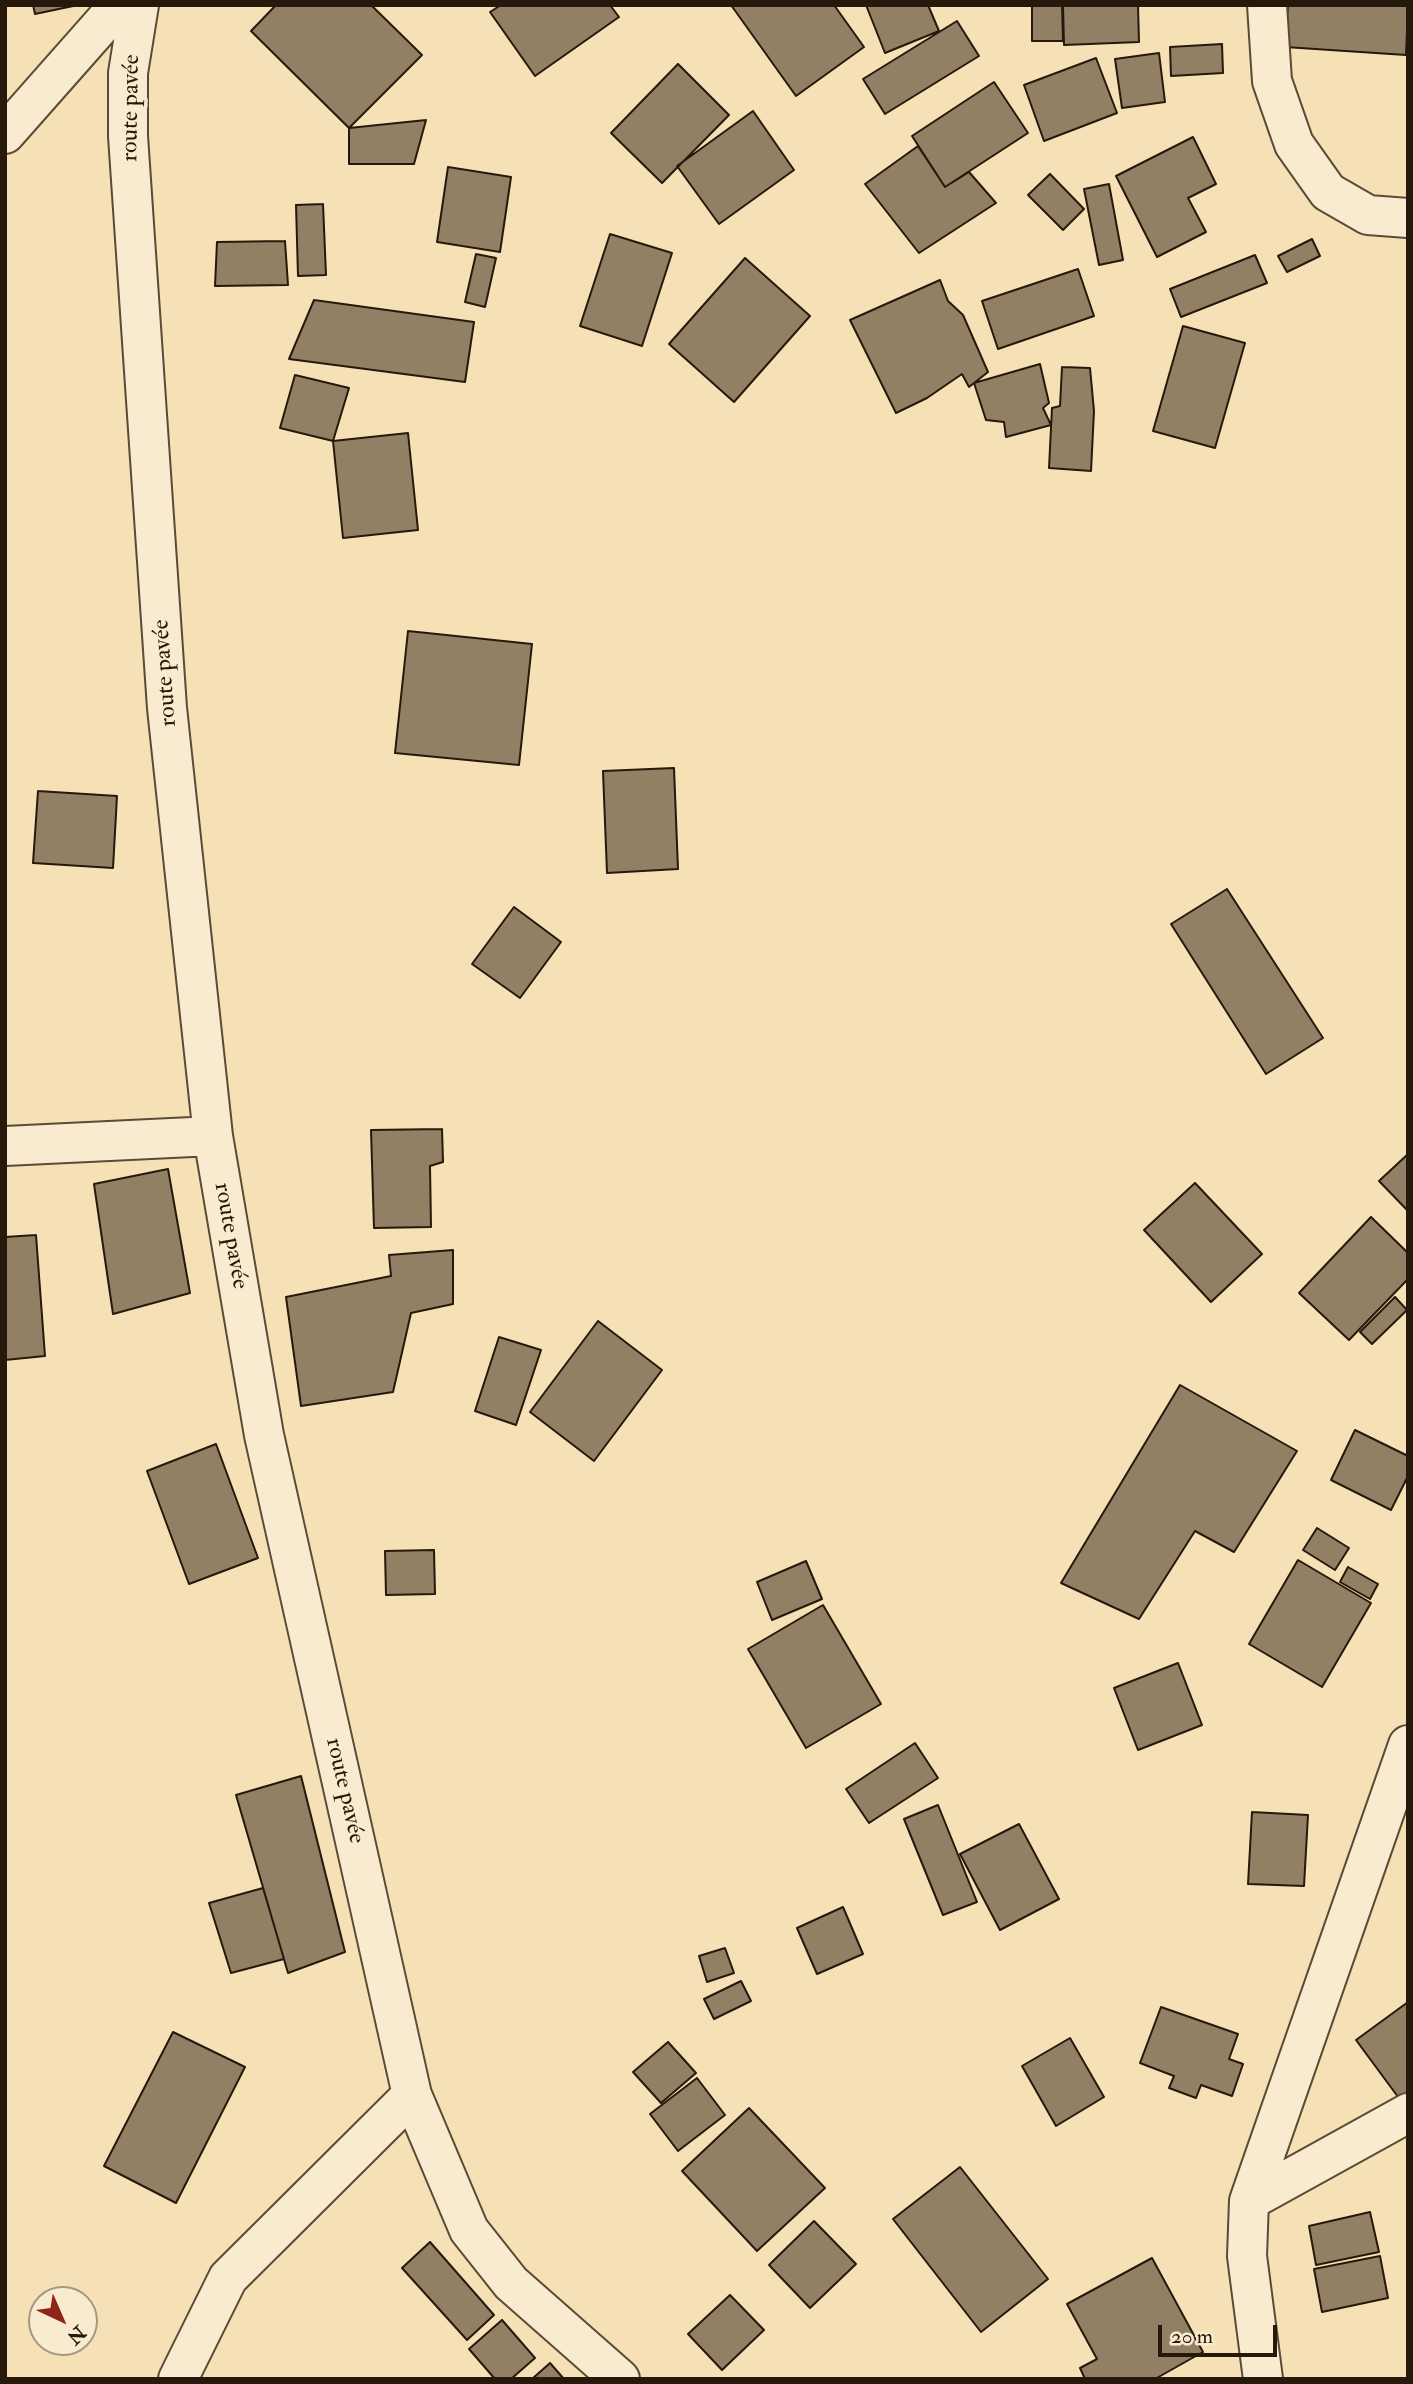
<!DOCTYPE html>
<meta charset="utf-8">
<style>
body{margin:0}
#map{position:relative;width:1413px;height:2384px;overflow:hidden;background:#f6e0b5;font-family:"IM FELL Double Pica",serif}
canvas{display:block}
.frame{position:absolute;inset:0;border:7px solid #26190c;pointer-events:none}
.north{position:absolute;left:28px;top:2286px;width:70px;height:70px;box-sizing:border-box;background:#f9ebcf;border:2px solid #a59781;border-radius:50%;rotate:136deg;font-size:19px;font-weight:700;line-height:28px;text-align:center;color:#26190c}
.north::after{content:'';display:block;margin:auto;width:24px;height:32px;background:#8f2418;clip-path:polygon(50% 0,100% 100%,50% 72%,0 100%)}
.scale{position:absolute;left:1158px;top:2325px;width:119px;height:32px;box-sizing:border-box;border:4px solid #26190c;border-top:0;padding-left:9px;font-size:21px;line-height:24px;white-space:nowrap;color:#26190c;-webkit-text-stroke:5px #f9ebcf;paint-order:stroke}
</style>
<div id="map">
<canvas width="1413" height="2384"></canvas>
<div class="frame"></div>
<div class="north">N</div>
<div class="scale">20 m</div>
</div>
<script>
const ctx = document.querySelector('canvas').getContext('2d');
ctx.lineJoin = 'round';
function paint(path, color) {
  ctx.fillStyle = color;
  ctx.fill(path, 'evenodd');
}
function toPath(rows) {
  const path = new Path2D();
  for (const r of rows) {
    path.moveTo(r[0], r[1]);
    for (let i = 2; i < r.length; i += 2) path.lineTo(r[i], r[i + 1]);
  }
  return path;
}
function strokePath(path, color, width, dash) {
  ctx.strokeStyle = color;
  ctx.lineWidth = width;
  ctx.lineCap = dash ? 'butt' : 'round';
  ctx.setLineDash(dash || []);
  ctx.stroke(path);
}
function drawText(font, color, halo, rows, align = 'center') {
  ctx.font = font + ' "IM FELL Double Pica",serif';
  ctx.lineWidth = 7;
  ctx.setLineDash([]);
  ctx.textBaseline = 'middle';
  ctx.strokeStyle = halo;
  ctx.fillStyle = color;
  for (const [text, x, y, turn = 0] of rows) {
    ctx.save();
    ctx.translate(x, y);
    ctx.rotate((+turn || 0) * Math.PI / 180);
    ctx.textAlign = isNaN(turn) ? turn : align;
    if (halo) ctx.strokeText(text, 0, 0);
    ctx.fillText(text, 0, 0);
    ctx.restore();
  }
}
const building = toPath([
 [33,5,78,5,35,14,33,5],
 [276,5,371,5,422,55,349,128,251,31,276,5],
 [501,5,610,5,619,17,535,76,490,12,501,5],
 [731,5,834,5,864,47,796,96,731,5],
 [866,5,928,5,939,31,885,53,866,5],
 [1032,5,1062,5,1063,41,1032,41,1032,5],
 [1063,5,1138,5,1139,42,1064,45,1063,5],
 [1288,5,1408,5,1406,55,1285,47,1288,5],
 [957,21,979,56,885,114,863,79,957,21],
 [1222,44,1223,73,1171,76,1170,47,1222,44],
 [1159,53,1165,102,1122,108,1115,59,1159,53],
 [1096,58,1117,113,1044,141,1024,85,1096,58],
 [678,64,729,115,662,183,611,133,678,64],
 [994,82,1028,133,945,187,912,136,994,82],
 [753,111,794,170,719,224,677,166,753,111],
 [426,120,414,164,349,164,349,128,426,120],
 [1193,137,1216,184,1188,198,1206,232,1157,257,1116,176,1193,137],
 [918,146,945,187,969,172,996,203,919,253,865,184,918,146],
 [448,167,511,177,500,252,437,242,448,167],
 [1050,174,1084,209,1063,230,1028,195,1050,174],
 [1109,184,1123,260,1099,265,1084,189,1109,184],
 [323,204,326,275,298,276,296,205,323,204],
 [610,234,672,253,642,346,580,326,610,234],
 [1312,239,1320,256,1287,272,1278,256,1312,239],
 [285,241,288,285,215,286,217,242,285,241],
 [476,254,496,258,485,307,465,302,476,254],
 [1255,255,1267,283,1181,317,1170,289,1255,255],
 [745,258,810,316,734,402,669,344,745,258],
 [1078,269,1094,316,998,349,982,301,1078,269],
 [940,280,948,301,963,315,988,372,969,387,962,374,927,398,896,413,850,320,940,280],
 [314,300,474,322,465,382,289,359,314,300],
 [1183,326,1245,343,1215,448,1153,431,1183,326],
 [1040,364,1049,403,1043,408,1051,425,1006,437,1004,422,986,420,974,383,1040,364],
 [1062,367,1090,368,1094,411,1091,471,1049,468,1052,408,1060,406,1062,367],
 [295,375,349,388,333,441,280,428,295,375],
 [408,433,418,530,343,538,333,441,408,433],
 [408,631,532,644,519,765,395,753,408,631],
 [674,768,678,869,607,873,603,771,674,768],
 [38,791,117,796,113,868,33,863,38,791],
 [1227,889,1323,1038,1266,1074,1171,924,1227,889],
 [514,907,561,942,520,998,472,964,514,907],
 [442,1129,443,1162,430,1166,431,1227,374,1228,371,1130,442,1129],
 [1408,1154,1408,1211,1379,1181,1408,1154],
 [168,1169,190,1293,113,1314,94,1184,168,1169],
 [1195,1183,1262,1254,1211,1302,1144,1230,1195,1183],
 [1371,1217,1408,1253,1408,1279,1349,1340,1299,1293,1371,1217],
 [36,1235,45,1356,5,1360,5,1237,36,1235],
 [453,1250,453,1304,411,1313,393,1392,301,1406,286,1297,391,1276,389,1255,453,1250],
 [1395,1297,1407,1310,1372,1344,1360,1332,1395,1297],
 [598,1321,662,1370,594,1461,530,1412,598,1321],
 [499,1337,541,1350,516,1425,475,1411,499,1337],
 [1180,1385,1297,1451,1234,1552,1195,1531,1139,1619,1061,1583,1180,1385],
 [1355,1430,1408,1456,1408,1476,1391,1510,1331,1480,1355,1430],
 [216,1444,258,1558,189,1584,147,1471,216,1444],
 [1317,1528,1349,1548,1335,1570,1303,1550,1317,1528],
 [434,1550,435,1594,386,1595,385,1551,434,1550],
 [1298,1560,1371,1603,1322,1687,1249,1644,1298,1560],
 [806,1561,822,1599,772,1620,757,1582,806,1561],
 [1348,1567,1378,1584,1370,1599,1340,1582,1348,1567],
 [823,1605,881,1704,806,1748,748,1649,823,1605],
 [1178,1663,1202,1725,1138,1750,1114,1688,1178,1663],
 [915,1743,938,1778,869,1823,846,1789,915,1743],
 [301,1776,345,1952,288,1973,236,1795,301,1776],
 [938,1805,977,1902,943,1915,904,1819,938,1805],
 [1252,1812,1308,1815,1304,1886,1248,1884,1252,1812],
 [1019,1824,1059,1899,1000,1930,960,1854,1019,1824],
 [263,1888,284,1959,231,1973,209,1903,263,1888],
 [843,1907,863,1954,817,1974,797,1928,843,1907],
 [725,1948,734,1973,707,1982,699,1956,725,1948],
 [741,1981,751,2001,714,2019,704,1999,741,1981],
 [1408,2002,1408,2102,1404,2105,1356,2040,1408,2002],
 [1161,2007,1238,2034,1229,2059,1243,2064,1232,2096,1201,2085,1196,2098,1169,2088,1174,2076,1140,2063,1161,2007],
 [173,2032,245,2067,176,2203,104,2166,173,2032],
 [1070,2038,1104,2097,1056,2126,1022,2066,1070,2038],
 [668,2042,696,2073,661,2103,633,2072,668,2042],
 [697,2078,725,2115,678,2151,650,2114,697,2078],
 [749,2108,825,2188,757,2251,682,2171,749,2108],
 [960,2167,1048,2279,981,2332,893,2219,960,2167],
 [1370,2212,1379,2252,1316,2265,1309,2226,1370,2212],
 [814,2221,856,2264,810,2308,769,2265,814,2221],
 [430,2242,494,2315,467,2340,402,2268,430,2242],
 [1380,2256,1388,2298,1322,2312,1314,2269,1380,2256],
 [1152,2258,1203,2352,1155,2379,1085,2379,1080,2368,1097,2359,1067,2304,1152,2258],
 [730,2295,764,2330,722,2370,688,2334,730,2295],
 [502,2320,535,2358,511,2379,495,2379,469,2349,502,2320],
 [550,2363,564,2379,532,2379,550,2363]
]);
paint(building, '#928064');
strokePath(building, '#26190c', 2);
const street = toPath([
 [139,5,128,73,128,136,167,708,213,1136,264,1435,412,2095,469,2230,511,2283,620,2379],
 [1267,5,1272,81,1294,144,1328,192,1368,215,1408,218],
 [5,134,119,5],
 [5,1146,213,1136],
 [1249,2201,1408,2113],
 [178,2379,228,2278,412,2095],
 [1263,2379,1247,2256,1249,2201,1408,1745]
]);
strokePath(street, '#5a4b36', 42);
strokePath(street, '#f9ebcf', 38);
drawText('24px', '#26190c', '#f9ebcf', [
 ["route pavée",132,108,-89],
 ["route pavée",166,673,-94],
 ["route pavée",230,1236,80],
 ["route pavée",344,1791,77]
]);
</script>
